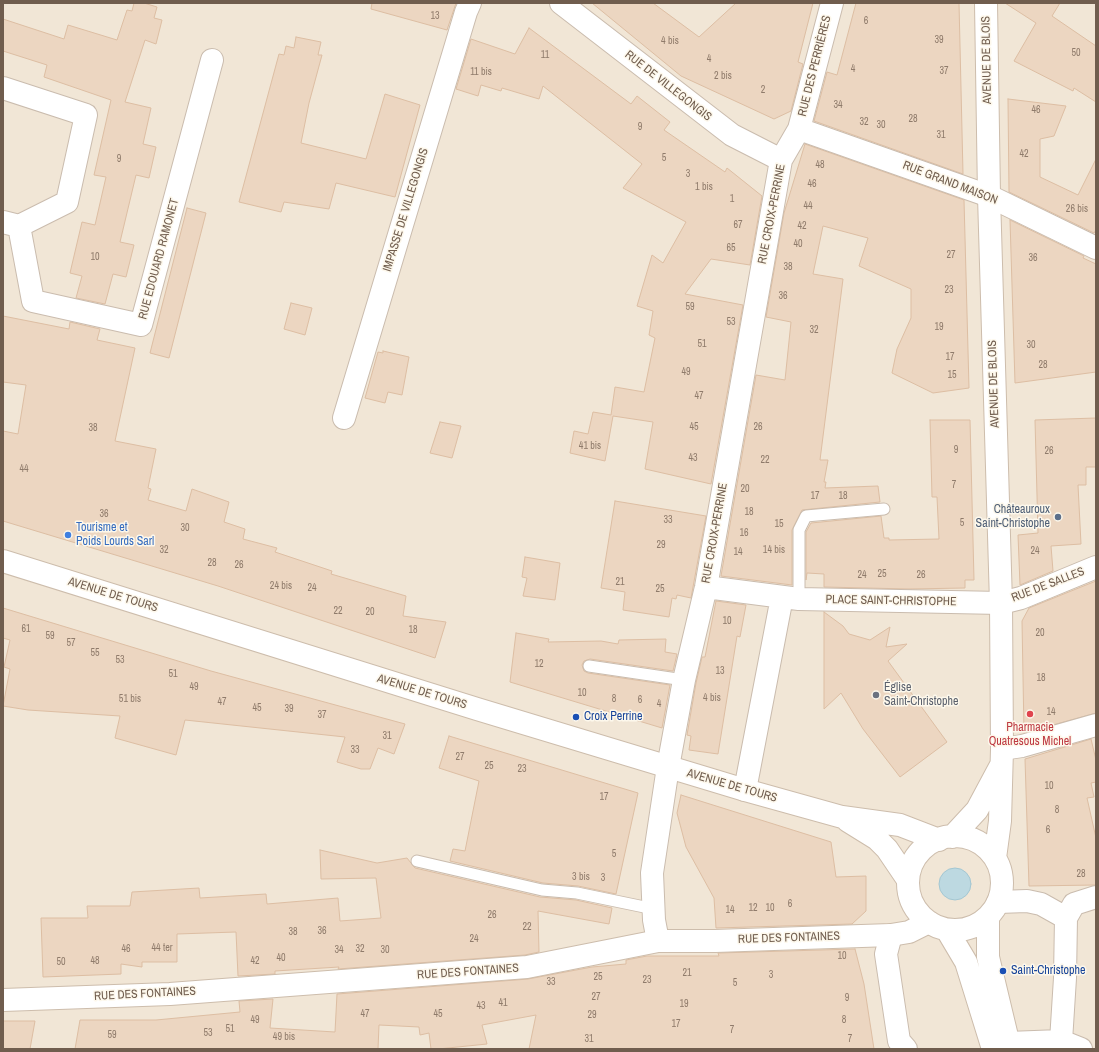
<!DOCTYPE html>
<meta charset="utf-8">
<style>
body{margin:0}
#map{position:relative;width:1099px;height:1052px;overflow:hidden;background:#faf4e6;font-family:"Archivo Narrow",sans-serif}
canvas{display:block}
.frame{position:absolute;inset:0;border:4px solid #705d4e;pointer-events:none}
</style>
<div id="map">
<canvas width="1099" height="1052"></canvas>
<div class="frame"></div>
</div>
<script>
const ctx = document.querySelector('canvas').getContext('2d');
ctx.lineJoin = 'round';
function paint(path, color) {
  ctx.fillStyle = color;
  ctx.fill(path, 'evenodd');
}
function toPath(rows) {
  const path = new Path2D();
  for (const r of rows) {
    if (r.length === 3) {
      path.moveTo(r[0] + r[2], r[1]);
      path.arc(r[0], r[1], r[2], 0, 2 * Math.PI);
      continue;
    }
    path.moveTo(r[0], r[1]);
    for (let i = 2; i < r.length; i += 2) path.lineTo(r[i], r[i + 1]);
  }
  return path;
}
function strokePath(path, color, width, dash) {
  ctx.strokeStyle = color;
  ctx.lineWidth = width;
  ctx.lineCap = dash ? 'butt' : 'round';
  ctx.setLineDash(dash || []);
  ctx.stroke(path);
}
function drawText(font, color, halo, rows, align = 'center') {
  ctx.font = font + ' "Archivo Narrow",sans-serif';
  ctx.lineWidth = 3;
  ctx.setLineDash([]);
  ctx.textBaseline = 'middle';
  ctx.strokeStyle = halo;
  ctx.fillStyle = color;
  for (const [text, x, y, turn = 0] of rows) {
    ctx.save();
    ctx.translate(x, y);
    ctx.rotate((+turn || 0) * Math.PI / 180);
    ctx.textAlign = isNaN(turn) ? turn : align;
    if (halo) ctx.strokeText(text, 0, 0);
    ctx.fillText(text, 0, 0);
    ctx.restore();
  }
}
paint(toPath([
 [3,3,1096,3,1096,1049,3,1049]
]), '#f1e6d6');
const water = toPath([
 [955,884,16]
]);
paint(water, '#bdd9e1');
strokePath(water, '#a4c7d2', 1);
const building = toPath([
 [134,3,144,3,157,7,154,18,162,20,156,44,145,40,125,102,151,108,143,144,156,147,149,178,136,175,131,196,120,242,134,245,126,277,113,274,105,304,76,298,82,276,70,273,82,222,95,225,106,177,94,175,111,100,44,77,47,65,3,51,3,19,64,39,68,25,117,40,127,10,132,11,134,3],
 [372,3,456,3,447,30,371,9,372,3],
 [592,3,653,3,699,37,736,3,813,3,798,62,803,64,791,111,774,119,681,76,592,3],
 [856,3,959,3,963,174,814,121,827,72,837,75,856,3],
 [1005,3,1060,3,1052,16,1096,46,1096,102,1074,88,1073,91,1014,61,1036,23,1005,3],
 [529,28,631,104,637,96,670,122,664,130,725,172,727,168,762,196,750,265,711,259,685,294,743,305,711,484,645,469,653,422,613,416,605,461,570,453,574,431,588,434,593,412,611,415,615,387,644,392,655,338,649,335,653,311,637,306,652,255,663,263,686,222,623,188,642,164,543,86,539,99,502,88,501,91,481,85,478,96,456,89,471,39,515,54,529,28],
 [296,37,321,42,318,55,322,55,309,103,301,143,366,159,385,94,420,105,395,197,336,183,329,209,284,202,281,212,239,202,279,54,284,55,286,46,294,48,296,37],
 [1008,99,1066,106,1054,136,1040,139,1040,177,1078,195,1096,159,1096,230,1094,233,1009,192,1008,99],
 [805,144,964,200,969,388,933,393,892,373,897,349,911,318,911,289,859,266,868,238,823,226,813,274,843,279,820,460,828,460,824,482,826,482,825,488,878,486,880,502,802,510,792,530,792,585,721,576,756,375,785,380,791,322,766,317,784,213,805,144],
 [187,208,206,213,169,358,150,353,187,208],
 [1010,220,1084,256,1083,258,1096,264,1096,372,1015,383,1010,220],
 [291,303,312,308,305,335,284,329,291,303],
 [3,316,69,329,70,322,100,329,97,340,135,348,115,441,156,449,148,488,151,489,148,500,186,511,192,489,229,502,224,522,245,529,243,539,277,548,275,552,332,571,331,574,406,596,403,616,446,622,435,658,218,586,3,521,3,431,18,434,26,385,3,382,3,316],
 [383,351,409,357,402,395,388,392,385,403,365,398,378,352,383,353,383,351],
 [1096,418,1096,467,1086,467,1086,485,1078,485,1081,544,1051,546,1053,571,1020,585,1018,535,1038,533,1035,420,1096,418],
 [930,420,970,420,974,580,965,580,965,588,909,589,824,587,824,574,807,573,806,580,806,532,811,523,881,516,884,538,889,538,889,540,939,539,937,497,932,497,930,420],
 [440,422,461,426,452,458,430,453,440,422],
 [615,501,706,516,691,598,677,595,676,599,672,598,669,617,623,610,625,592,601,588,615,501],
 [525,557,560,563,555,600,523,596,527,578,522,577,525,557],
 [1096,581,1096,713,1024,733,1022,621,1029,608,1096,581],
 [716,601,746,605,740,637,737,636,718,754,689,750,691,736,687,735,696,683,702,657,705,657,716,601],
 [3,608,211,671,405,724,394,754,378,748,370,769,361,769,337,762,345,737,185,720,176,755,115,738,120,716,28,710,3,706,10,669,4,667,10,640,3,638,3,608],
 [824,612,843,626,849,634,870,640,890,627,886,647,907,644,888,661,947,742,900,777,863,729,841,693,824,709,824,612],
 [516,633,549,639,548,642,601,641,618,644,619,640,666,639,665,652,677,654,673,671,590,659,584,661,582,665,584,671,588,673,670,685,662,728,510,682,516,633],
 [449,736,638,793,616,894,578,886,543,883,450,861,453,849,465,851,479,781,439,768,449,736],
 [1091,739,1096,760,1096,782,1091,783,1094,797,1087,798,1096,838,1096,885,1029,886,1025,759,1091,739],
 [681,795,831,842,836,877,866,876,866,911,852,924,716,928,714,898,686,847,677,813,681,795],
 [320,850,377,863,407,858,415,868,540,897,576,900,612,908,609,924,538,911,539,952,525,955,338,969,339,967,275,971,275,974,238,976,236,932,177,934,177,962,142,962,142,967,121,964,121,974,43,977,41,918,88,918,87,906,130,906,132,892,199,888,200,898,266,894,267,904,338,898,340,921,381,918,376,878,321,879,320,850],
 [855,949,864,984,874,1049,529,1049,536,1015,482,1025,487,1044,438,1049,431,1049,429,1033,420,1035,419,1027,379,1025,378,1049,75,1049,80,1020,156,1020,240,1012,239,1001,273,999,270,1028,335,1032,337,994,528,979,592,967,626,964,626,960,647,956,719,956,718,953,855,949],
 [3,1021,35,1021,30,1049,3,1049,3,1021]
]);
paint(building, '#ecd6c1');
strokePath(building, '#ddbea3', 1);
const lane = toPath([
 [799,599,799,530,806,516,884,509],
 [589,666,684,680],
 [417,861,542,890,577,893,654,909]
]);
const street = toPath([
 [561,3,732,135,781,160],
 [3,88,86,115,67,202,19,226],
 [799,129,989,196,1096,248],
 [3,222,19,226,33,301,141,325,212,60],
 [344,418,466,12,470,3],
 [706,587,799,599,1001,603,1021,598,1096,567],
 [1002,749,1022,746,1096,725],
 [745,790,782,597],
 [998,902,1027,901,1041,904,1066,918],
 [891,935,886,954,899,1041,906,1049],
 [658,941,654,920,652,873,668,767,684,680,706,587,781,160,799,129,832,3],
 [1061,1041,1065,978,1066,918,1074,904,1096,897],
 [1008,1043,1061,1041,1081,1049]
]);
const secondary = toPath([
 [986,3,989,196,1001,603,1002,749,1000,821,995,858],
 [3,561,477,709,745,790,842,817,900,825,939,840],
 [848,821,877,839,887,849,908,880],
 [955,883,47],
 [952,837,977,810,1000,767],
 [988,917,988,957,1010,1049],
 [947,930,966,962,993,1049],
 [3,1000,170,994,527,967,658,941,715,941,891,935,909,932,929,922]
]);
strokePath(lane, '#cabcae', 13);
strokePath(street, '#cabcae', 24);
strokePath(secondary, '#cdbdac', 24);
strokePath(lane, '#fff', 11);
strokePath(street, '#fff', 22);
strokePath(secondary, '#fff', 22);
for (const [x, y, r, color] of [
 [1058,517,4,"#5c6f8a"],
 [68,535,4,"#3f7fe0"],
 [876,695,4,"#6b7280"],
 [1030,714,4,"#e0444e"],
 [576,717,4,"#1a4fb4"],
 [1003,971,4,"#1a4fb4"]
]) {
  const dot = new Path2D();
  dot.arc(x, y, r, 0, 2 * Math.PI);
  ctx.fillStyle = color;
  ctx.fill(dot);
  strokePath(dot, '#fdf8ec', 1.5);
}
drawText('10px', '#8f7b6b', null, [
 ["13",435,16],
 ["6",866,21],
 ["39",939,40],
 ["4 bis",670,41],
 ["50",1076,53],
 ["11",545,55],
 ["4",709,59],
 ["4",853,69],
 ["37",944,71],
 ["11 bis",481,72],
 ["2 bis",723,76],
 ["2",763,90],
 ["34",838,105],
 ["46",1036,110],
 ["28",913,119],
 ["32",864,122],
 ["30",881,125],
 ["9",640,127],
 ["31",941,135],
 ["42",1024,154],
 ["5",664,158],
 ["9",119,159],
 ["48",820,165],
 ["3",688,174],
 ["46",812,184],
 ["1 bis",704,187],
 ["1",732,199],
 ["44",808,206],
 ["26 bis",1077,209],
 ["67",738,225],
 ["42",802,226],
 ["40",798,244],
 ["65",731,248],
 ["27",951,255],
 ["10",95,257],
 ["36",1033,258],
 ["38",788,267],
 ["23",949,290],
 ["36",783,296],
 ["59",690,307],
 ["53",731,322],
 ["19",939,327],
 ["32",814,330],
 ["51",702,344],
 ["30",1031,345],
 ["17",950,357],
 ["28",1043,365],
 ["49",686,372],
 ["15",952,375],
 ["47",699,396],
 ["45",694,427],
 ["26",758,427],
 ["38",93,428],
 ["41 bis",590,446],
 ["9",956,450],
 ["26",1049,451],
 ["43",693,458],
 ["22",765,460],
 ["44",24,469],
 ["7",954,485],
 ["20",745,489],
 ["17",815,496],
 ["18",843,496],
 ["18",749,512],
 ["36",104,514],
 ["33",668,520],
 ["5",962,523],
 ["15",779,524],
 ["30",185,528],
 ["16",744,533],
 ["29",661,545],
 ["32",164,550],
 ["14 bis",774,550],
 ["24",1035,551],
 ["14",738,552],
 ["28",212,563],
 ["26",239,565],
 ["25",882,574],
 ["24",862,575],
 ["26",921,575],
 ["21",620,582],
 ["24 bis",281,586],
 ["24",312,588],
 ["25",660,589],
 ["22",338,611],
 ["20",370,612],
 ["10",727,621],
 ["61",26,629],
 ["18",413,630],
 ["20",1040,633],
 ["59",50,636],
 ["57",71,643],
 ["55",95,653],
 ["53",120,660],
 ["12",539,664],
 ["13",720,671],
 ["51",173,674],
 ["18",1041,678],
 ["49",194,687],
 ["10",582,693],
 ["4 bis",712,698],
 ["51 bis",130,699],
 ["8",614,699],
 ["6",640,700],
 ["47",222,702],
 ["4",659,704],
 ["45",257,708],
 ["39",289,709],
 ["14",1051,712],
 ["37",322,715],
 ["31",387,736],
 ["33",355,750],
 ["27",460,757],
 ["25",489,766],
 ["23",522,769],
 ["10",1049,786],
 ["17",604,797],
 ["8",1057,810],
 ["6",1048,830],
 ["5",614,854],
 ["28",1081,874],
 ["3 bis",581,877],
 ["3",603,878],
 ["6",790,904],
 ["12",753,908],
 ["10",770,908],
 ["14",730,910],
 ["26",492,915],
 ["22",527,927],
 ["36",322,931],
 ["38",293,932],
 ["24",474,939],
 ["44 ter",162,948],
 ["46",126,949],
 ["32",360,949],
 ["34",339,950],
 ["30",385,950],
 ["10",842,956],
 ["40",281,958],
 ["48",95,961],
 ["42",255,961],
 ["50",61,962],
 ["21",687,973],
 ["3",771,975],
 ["25",598,977],
 ["23",647,980],
 ["33",551,982],
 ["5",735,983],
 ["27",596,997],
 ["9",847,998],
 ["41",503,1003],
 ["19",684,1004],
 ["43",481,1006],
 ["47",365,1014],
 ["45",438,1014],
 ["29",592,1015],
 ["49",255,1020],
 ["8",844,1020],
 ["17",676,1024],
 ["51",230,1029],
 ["7",732,1030],
 ["53",208,1033],
 ["59",112,1035],
 ["49 bis",284,1037],
 ["31",589,1039],
 ["7",850,1039]
]);
drawText('12px', '#705d4e', '#fdf8ec', [
 ["AVENUE DE BLOIS",987,60,-91],
 ["RUE DES PERRIÈRES",815,66,-76],
 ["RUE DE VILLEGONGIS",668,86,38],
 ["RUE GRAND MAISON",950,183,21],
 ["IMPASSE DE VILLEGONGIS",406,210,-73],
 ["RUE CROIX-PERRINE",772,214,-79],
 ["RUE EDOUARD RAMONET",159,259,-75],
 ["AVENUE DE BLOIS",994,384,-92],
 ["RUE CROIX-PERRINE",715,533,-80],
 ["RUE DE SALLES",1048,585,-21],
 ["AVENUE DE TOURS",113,595,17],
 ["PLACE SAINT-CHRISTOPHE",891,601,1],
 ["AVENUE DE TOURS",422,692,17],
 ["AVENUE DE TOURS",732,786,16],
 ["RUE DES FONTAINES",789,938,-2],
 ["RUE DES FONTAINES",468,972,-4],
 ["RUE DES FONTAINES",145,994,-3]
]);
drawText('12px', '#4e5e75', '#fdf8ec', [
 ["Châteauroux",1050,510],
 ["Saint-Christophe",1050,524]
], 'right');
drawText('12px', '#366cbe', '#fdf8ec', [
 ["Tourisme et",76,528],
 ["Poids Lourds Sarl",76,542]
], 'left');
drawText('12px', '#5b616d', '#fdf8ec', [
 ["Église",884,688],
 ["Saint-Christophe",884,702]
], 'left');
drawText('12px', '#164399', '#fdf8ec', [
 ["Croix Perrine",584,717],
 ["Saint-Christophe",1011,971]
], 'left');
drawText('12px', '#be3a42', '#fdf8ec', [
 ["Pharmacie",1030,728],
 ["Quatresous Michel",1030,742]
]);
</script>
